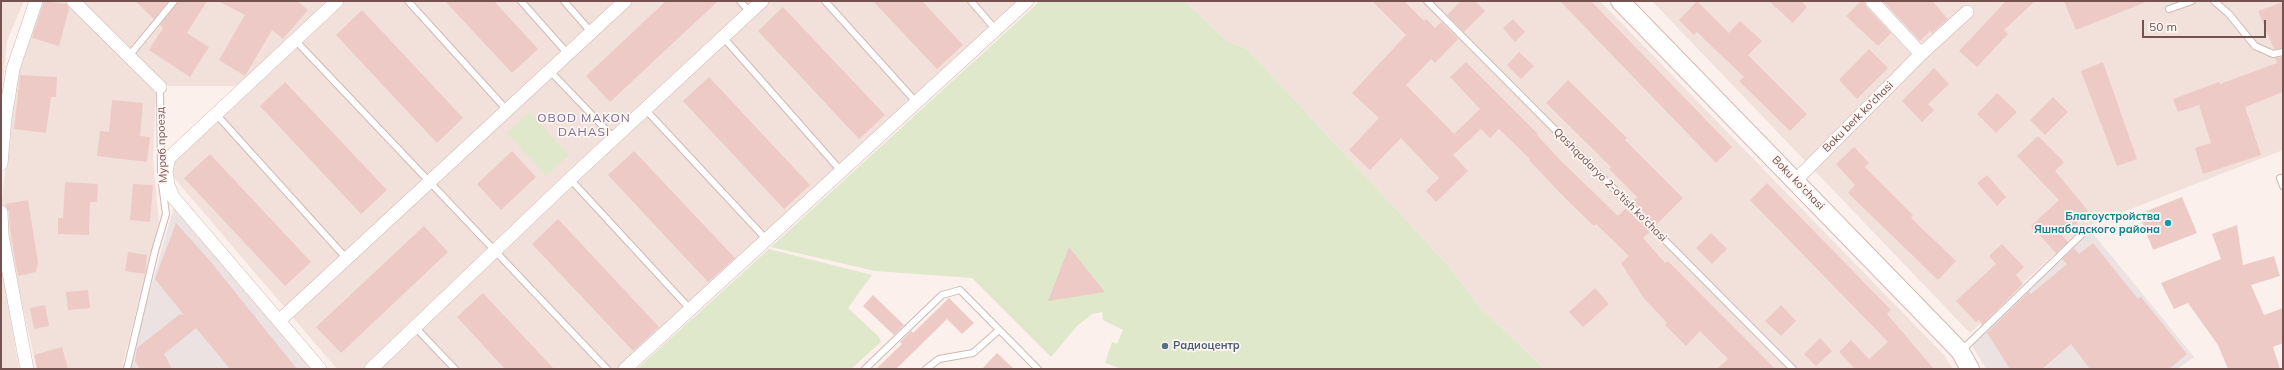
<!DOCTYPE html>
<meta charset="utf-8">
<style>
body{margin:0}
#map{position:relative;width:2284px;height:370px;overflow:hidden;background:#fbf0ec;font-family:Mulish,sans-serif}
canvas{display:block}
.frame{position:absolute;inset:0;border:2px solid #745250;pointer-events:none}
.scale{position:absolute;left:2142px;top:20px;width:124px;height:18px;box-sizing:border-box;border:2px solid #745250;border-top:0;padding-left:5px;font-size:12px;line-height:14px;white-space:nowrap;color:#745250;-webkit-text-stroke:3px #fef6f2;paint-order:stroke}
</style>
<div id="map">
<canvas width="2284" height="370"></canvas>
<div class="frame"></div>
<div class="scale">50 m</div>
</div>
<script>
const ctx = document.querySelector('canvas').getContext('2d');
ctx.lineJoin = 'round';
function paint(path, color) {
  ctx.fillStyle = color;
  ctx.fill(path, 'evenodd');
}
function toPath(rows) {
  const path = new Path2D();
  for (const r of rows) {
    path.moveTo(r[0], r[1]);
    for (let i = 2; i < r.length; i += 2) path.lineTo(r[i], r[i + 1]);
  }
  return path;
}
function strokePath(path, color, width, dash) {
  ctx.strokeStyle = color;
  ctx.lineWidth = width;
  ctx.lineCap = dash ? 'butt' : 'round';
  ctx.setLineDash(dash || []);
  ctx.stroke(path);
}
function drawText(font, color, halo, rows, align = 'center') {
  ctx.font = font + ' Mulish,sans-serif';
  ctx.lineWidth = 3.5;
  ctx.setLineDash([]);
  ctx.textBaseline = 'middle';
  ctx.strokeStyle = halo;
  ctx.fillStyle = color;
  for (const [text, x, y, turn = 0] of rows) {
    ctx.save();
    ctx.translate(x, y);
    ctx.rotate((+turn || 0) * Math.PI / 180);
    ctx.textAlign = isNaN(turn) ? turn : align;
    if (halo) ctx.strokeText(text, 0, 0);
    ctx.fillText(text, 0, 0);
    ctx.restore();
  }
}
paint(toPath([
 [1,1,24,1,7,41,1,101],
 [38,1,69,1,156,91,153,160,159,222,123,364,128,369,37,369,8,244,2,200,16,72],
 [75,1,334,1,244,86,165,86],
 [337,1,1020,1,622,369,337,369,164,166],
 [1185,1,1600,1,1944,355,1953,369,1545,369,1482,310,1446,263,1247,49,1227,41],
 [1652,1,2283,1,2283,150,2082,228,1970,333],
 [1,253,8,306,19,369,1,369]
]), '#f2e1db');
paint(toPath([
 [175,203,313,369,132,369,129,364],
 [2091,231,2194,357,2178,369,1986,369,1971,344]
]), '#ebe2e1');
paint(toPath([
 [1040,1,1185,1,1227,41,1247,49,1446,263,1482,310,1545,369,1122,369,1105,363,1112,342,1117,344,1123,330,1103,320,1102,312,1092,314,1077,326,1051,357,972,278,875,271,771,247],
 [529,112,569,155,546,176,507,133],
 [769,249,872,275,848,308,879,337,881,342,851,369,637,369]
]), '#dfe8cb');
paint(toPath([
 [44,1,66,4,69,9,59,46,32,38],
 [135,1,168,1,154,19],
 [178,1,207,1,187,33,209,47,190,77,149,50,163,28,160,25],
 [218,1,297,1,308,10,283,39,272,30,245,76,219,60,245,15],
 [445,1,494,1,538,49,512,73],
 [666,1,718,1,610,102,586,76],
 [873,1,922,1,963,45,937,69],
 [1372,1,1404,1,1424,21,1426,19,1435,28,1441,22,1458,39,1435,63,1431,59,1406,85,1454,134,1480,109,1450,77,1466,62,1538,134,1537,135,1560,160,1618,216,1626,208,1650,232,1643,238,1665,263,1668,261,1775,369,1717,369,1728,359,1700,331,1686,346,1665,325,1667,323,1643,297,1621,263,1629,256,1596,224,1594,226,1564,197,1529,160,1530,159,1499,129,1490,138,1481,129,1453,155,1468,171,1436,202,1426,191,1439,178,1401,138,1370,170,1349,150,1379,118,1352,93,1406,35],
 [1461,1,1475,1,1485,11,1464,32,1447,15],
 [1560,1,1591,1,1732,147,1716,163],
 [1697,1,1729,33,1740,21,1762,41,1748,55,1807,114,1790,131,1739,81,1744,77,1697,32,1694,35,1679,20],
 [1769,1,1801,1,1807,7,1793,23],
 [1861,1,1864,1,1866,6,1891,33,1878,46,1846,16],
 [1883,1,1932,1,1948,19,1932,33,1930,31,1920,41],
 [2006,1,2035,1,2004,30,2008,34,1977,67,1959,51],
 [2064,1,2146,1,2146,2,2076,30],
 [2283,2,2283,48,2274,49,2258,11],
 [783,7,885,115,859,139,758,31],
 [362,10,463,118,437,143,336,35],
 [1513,19,1525,32,1515,42,1503,28],
 [1869,49,1888,68,1857,99,1839,80],
 [1519,52,1534,66,1521,79,1507,65],
 [2283,57,2283,92,2245,107,2261,155,2203,174,2195,148,2211,143,2199,105,2178,112,2173,99,2219,82,2220,84,2277,63,2275,58],
 [2103,62,2137,159,2117,166,2081,71],
 [1934,68,1949,84,1928,104,1934,110,1922,122,1902,101],
 [20,75,57,77,56,97,51,97,46,133,14,129],
 [709,77,810,185,784,209,683,101],
 [1568,80,1627,138,1625,140,1683,198,1656,225,1633,201,1637,197,1609,169,1611,167,1546,103],
 [285,82,387,190,361,214,260,106],
 [1997,93,2017,112,1996,133,1977,114],
 [2053,97,2068,112,2045,135,2030,120],
 [112,100,143,103,140,136,150,137,147,162,97,156,100,131,109,132],
 [2038,136,2064,162,2055,171,2089,212,2062,236,2068,242,2056,253,2031,226,2059,200,2017,156],
 [1854,147,1869,163,1865,167,1913,215,1911,218,1956,261,1938,280,1848,193,1855,185,1836,164],
 [512,151,536,177,501,210,477,184],
 [634,151,735,258,708,282,608,175],
 [210,154,311,262,285,286,184,178],
 [1987,175,2006,197,1997,206,1977,183],
 [65,182,98,184,97,202,90,202,89,235,58,234,58,218,63,218],
 [1767,183,1891,310,1887,314,1934,369,1855,369,1839,352,1851,340,1869,359,1888,342,1750,200],
 [133,184,153,185,150,222,130,220],
 [2182,197,2197,233,2153,250,2139,214],
 [28,200,38,263,36,272,18,276,10,230,9,212,5,204],
 [558,219,659,327,633,351,532,244],
 [176,223,210,261,297,369,230,369,196,328,164,354,172,369,140,369,135,361,137,348,180,314,184,315,155,279],
 [2237,225,2243,265,2274,256,2280,276,2251,285,2264,315,2283,308,2283,343,2273,347,2280,369,2228,369,2218,345,2188,303,2174,309,2161,283,2221,259,2212,234],
 [424,226,448,252,341,353,316,327],
 [1711,233,1727,249,1712,264,1696,248],
 [2093,243,2138,299,2141,297,2187,354,2169,369,2090,369,2071,344,2042,369,2010,369,1987,333,2029,292,2031,294,2067,264,2062,259,2074,248,2079,254],
 [2002,244,2024,267,2016,275,2023,284,1982,325,1979,320,1976,322,1956,301,1996,264,1989,256],
 [1069,247,1105,292,1048,301],
 [128,252,147,255,145,274,125,271],
 [1595,288,1609,304,1583,327,1569,312],
 [88,290,90,308,68,310,66,292],
 [483,293,554,369,505,369,457,317],
 [873,295,904,325,894,335,863,306],
 [949,298,974,323,962,334,947,319,896,369,876,369,902,344,900,342,911,331,913,333],
 [45,305,49,326,34,329,30,308],
 [1781,305,1796,321,1781,336,1765,321],
 [1820,338,1832,351,1816,366,1804,354],
 [62,347,68,369,37,369,34,355],
 [997,353,1014,369,982,369]
]), '#eecac6');
const lane = toPath([
 [408,1,506,109],
 [521,1,568,54],
 [564,1,591,32],
 [740,1,750,12],
 [825,1,916,102],
 [971,1,996,30],
 [1427,1,1793,369],
 [2214,1,2229,14,2255,46,2273,54,2283,52],
 [2169,9,2192,1],
 [723,37,841,171],
 [295,40,607,369],
 [129,56,174,1],
 [550,71,614,138],
 [160,87,161,173],
 [645,109,766,239],
 [216,114,346,258],
 [2280,178,2283,186],
 [570,179,690,309],
 [415,327,455,369],
 [1962,350,2083,233],
 [127,369,155,251,166,214,162,184],
 [865,369,942,295,960,290,1038,369],
 [926,369,939,359,973,353,999,330]
]);
const street = toPath([
 [73,1,160,87],
 [1872,1,1921,54],
 [1,164,5,118,13,69,36,1],
 [1796,180,1921,54,1967,12],
 [1,212,2,235,27,369],
 [279,321,625,1],
 [320,369,173,197,168,185,166,171,169,158,337,1],
 [371,369,570,179,762,1],
 [625,369,1027,1]
]);
const secondary = toPath([
 [1620,1,1960,351,1970,369]
]);
strokePath(lane, '#cfb9b4', 8);
strokePath(street, '#cfb9b4', 14);
strokePath(secondary, '#d4b9b5', 20);
strokePath(lane, '#fff', 6);
strokePath(street, '#fff', 13);
strokePath(secondary, '#fff', 18);
for (const [x, y, r, color] of [
 [2168,223,4,"#0f9aa8"],
 [1165,346,4,"#5c6f8a"]
]) {
  const dot = new Path2D();
  dot.arc(x, y, r, 0, 2 * Math.PI);
  ctx.fillStyle = color;
  ctx.fill(dot);
  strokePath(dot, '#fef6f2', 1.5);
}
drawText('11px', '#745250', '#fef6f2', [
 ["Boku berk ko'chasi",1858,117,-45],
 ["Мураб проезд",162,145,-92],
 ["Boku ko'chasi",1798,183,46],
 ["Qashqadaryo 2-o'tish ko'chasi",1610,185,45]
]);
drawText('bold 11px', '#0d838f', '#fef6f2', [
 ["Благоустройства",2160,217],
 ["Яшнабадского района",2160,230]
], 'right');
drawText('bold 11px', '#4e5e75', '#fef6f2', [
 ["Радиоцентр",1173,346]
], 'left');
ctx.letterSpacing = '1px';
drawText('12px', '#77698f', '#fef6f2', [
 ["OBOD MAKON",584,118],
 ["DAHASI",584,132]
]);
ctx.letterSpacing = '0px';
</script>
